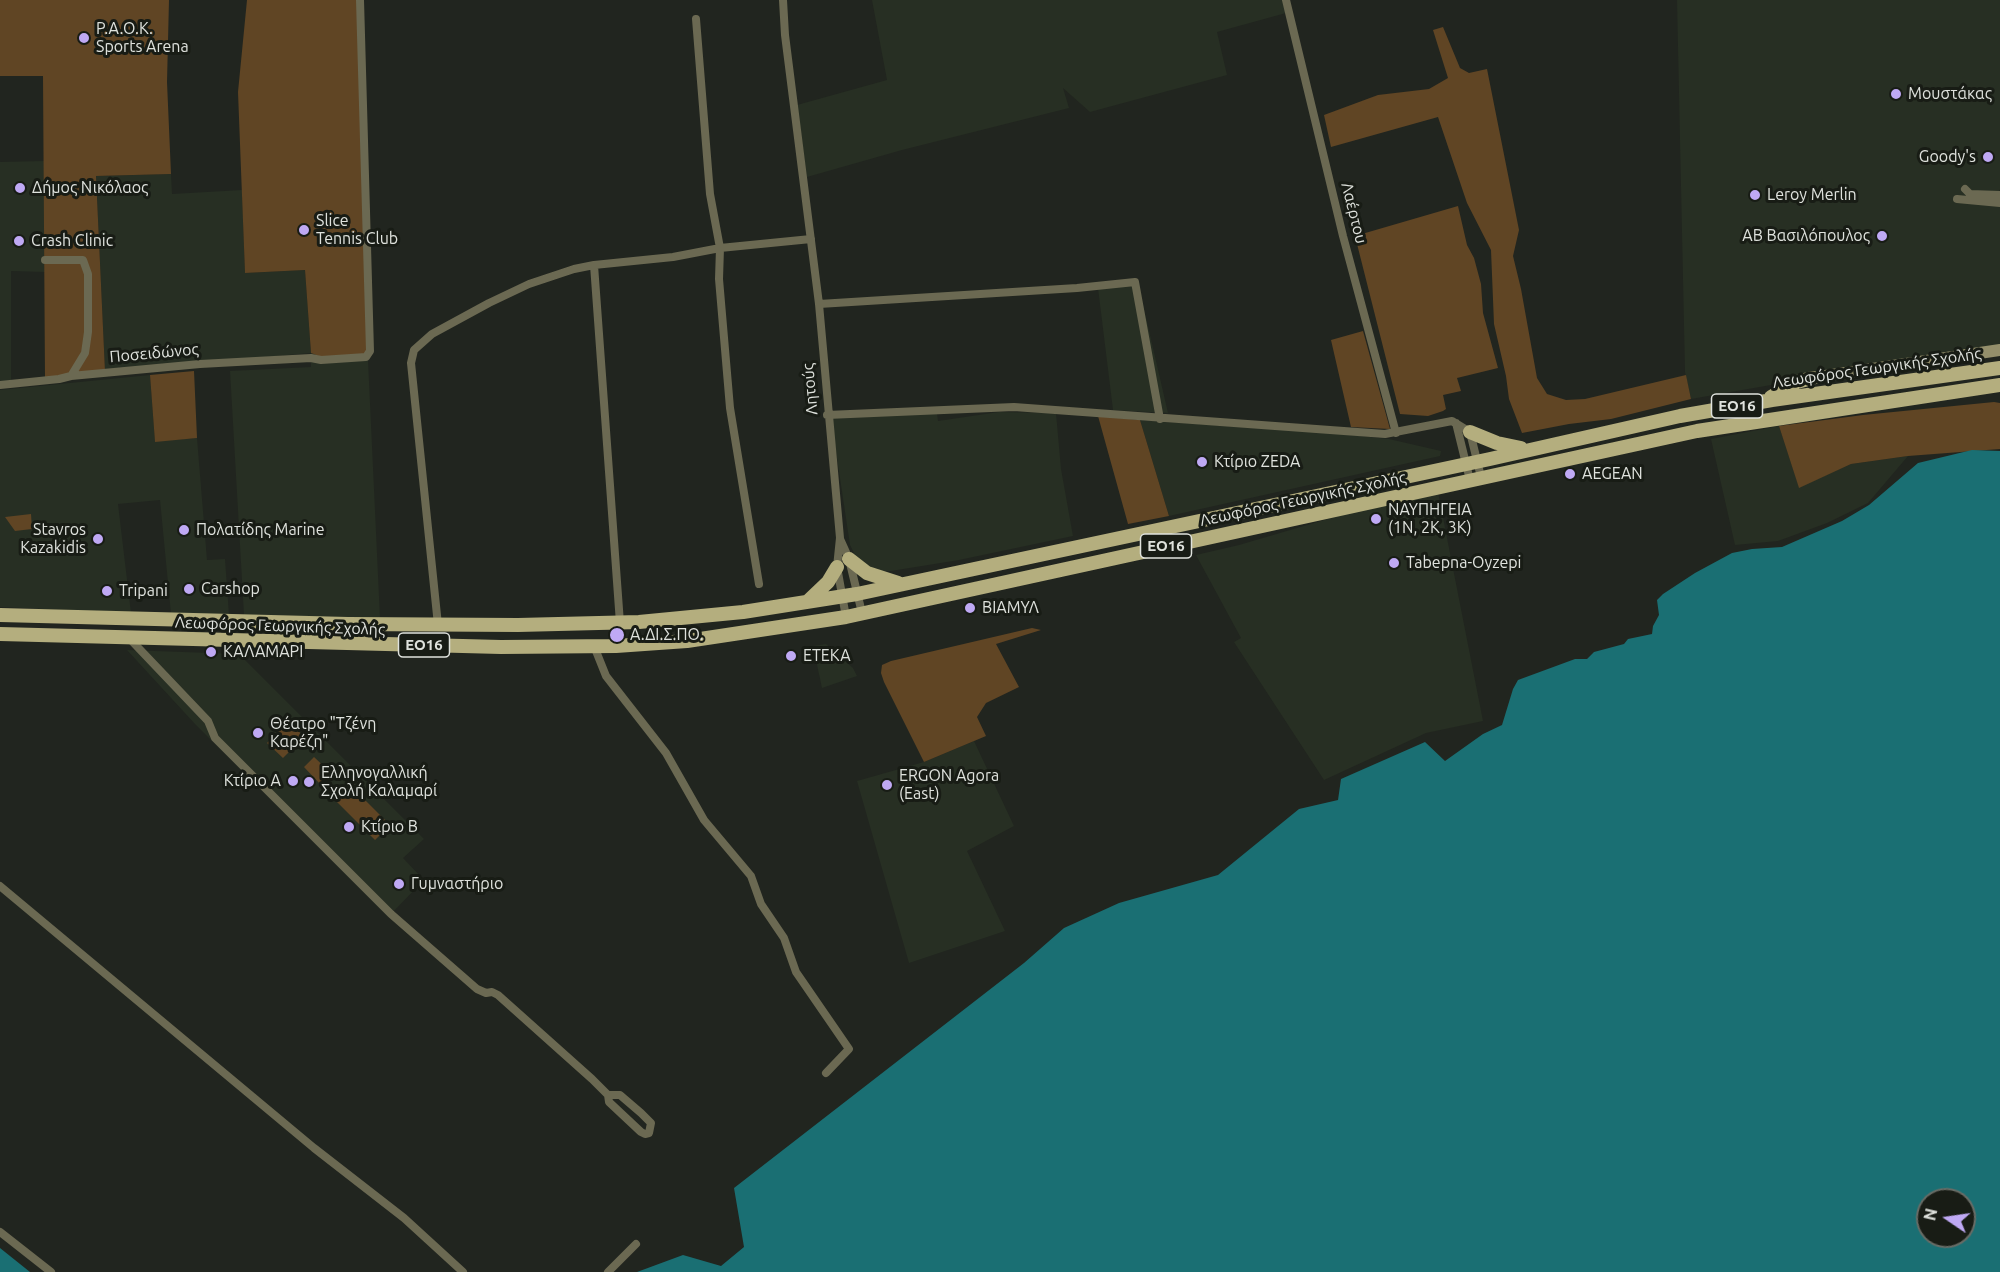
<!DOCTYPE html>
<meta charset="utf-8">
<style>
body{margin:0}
#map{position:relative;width:2000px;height:1272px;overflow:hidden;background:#21251f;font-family:Ubuntu,sans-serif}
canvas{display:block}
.north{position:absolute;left:1916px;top:1188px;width:60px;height:60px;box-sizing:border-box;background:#181c15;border:2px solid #686b65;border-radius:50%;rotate:283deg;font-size:16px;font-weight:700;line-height:24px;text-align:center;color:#dfe2dd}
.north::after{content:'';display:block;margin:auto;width:21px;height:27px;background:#bfa9f4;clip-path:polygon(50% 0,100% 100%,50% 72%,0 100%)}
</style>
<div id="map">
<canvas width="2000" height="1272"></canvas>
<div class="north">N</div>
</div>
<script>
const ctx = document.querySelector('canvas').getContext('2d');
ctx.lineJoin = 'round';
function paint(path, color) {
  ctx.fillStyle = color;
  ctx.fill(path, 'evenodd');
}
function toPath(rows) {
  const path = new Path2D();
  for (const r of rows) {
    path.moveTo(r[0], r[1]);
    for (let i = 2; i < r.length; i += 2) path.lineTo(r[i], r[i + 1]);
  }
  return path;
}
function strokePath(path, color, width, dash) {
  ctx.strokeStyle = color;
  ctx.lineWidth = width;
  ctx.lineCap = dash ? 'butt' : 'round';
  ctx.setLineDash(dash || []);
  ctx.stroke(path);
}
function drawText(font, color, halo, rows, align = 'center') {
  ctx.font = font + ' Ubuntu,sans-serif';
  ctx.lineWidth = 6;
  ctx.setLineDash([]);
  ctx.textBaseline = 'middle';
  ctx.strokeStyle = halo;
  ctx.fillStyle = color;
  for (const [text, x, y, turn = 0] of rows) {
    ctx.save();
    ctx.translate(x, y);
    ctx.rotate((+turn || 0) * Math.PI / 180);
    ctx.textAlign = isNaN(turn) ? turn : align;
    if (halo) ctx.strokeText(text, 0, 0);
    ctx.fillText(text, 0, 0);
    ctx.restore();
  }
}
paint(toPath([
 [872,0,1282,0,1286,13,1217,32,1227,75,1090,112,1063,88,1069,108,902,150,807,177,797,105,887,80],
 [1677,0,2000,0,2000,189,1997,199,2000,206,2000,350,1820,375,1788,376,1771,385,1691,399,1685,372],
 [44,161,45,272,11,271,11,381,0,383,0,162],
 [171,174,172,194,242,190,245,273,305,270,311,353,368,360,380,618,244,615,230,371,311,367,311,353,105,371,96,176],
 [1138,283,1168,413,1113,410,1098,288],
 [150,375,155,441,197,438,207,560,225,559,229,615,171,614,160,500,118,504,131,613,0,607,0,390],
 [999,412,1056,413,1061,469,1073,536,959,560,891,571,878,572,857,559,850,545,831,418,937,413,938,421],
 [1140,420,1332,433,1389,439,1441,451,1440,456,1169,516],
 [1779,426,1799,487,1851,464,1908,456,1868,503,1827,523,1778,541,1735,545,1711,439],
 [1437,487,1483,721,1426,733,1324,780,1234,642,1241,638,1196,555,1239,545],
 [826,644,853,668,857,676,822,688,813,646],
 [127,650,239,654,424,839,403,858,424,880,388,917,195,724],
 [974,741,1014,826,967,851,1005,931,909,963,857,781,924,762]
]), '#272f23');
paint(toPath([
 [0,0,169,0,167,82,171,174,96,176,105,371,45,379,43,76,0,76],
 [247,0,357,0,368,360,324,358,311,353,305,270,245,273,238,92],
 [1443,27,1460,68,1469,73,1487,69,1519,230,1513,256,1521,289,1537,378,1547,394,1566,400,1585,399,1686,375,1691,399,1611,419,1569,424,1522,433,1509,399,1506,376,1494,324,1491,250,1467,203,1438,117,1331,147,1324,115,1378,95,1429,89,1448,78,1433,30],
 [1458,206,1467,245,1474,258,1481,284,1483,313,1498,368,1457,378,1461,391,1443,395,1446,409,1443,411,1428,416,1400,414,1355,236],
 [1363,331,1390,429,1351,427,1331,340],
 [194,371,197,438,155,442,150,375],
 [1994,402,2000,403,2000,449,1908,456,1851,464,1799,488,1779,426,1863,415],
 [1098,416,1140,420,1169,516,1128,524],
 [31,514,32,529,15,531,5,517],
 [1032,628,1041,630,996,644,1019,687,986,703,977,717,986,736,924,762,884,682,881,673,882,665,891,661],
 [289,721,304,737,283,758,267,743],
 [314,757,332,774,321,785,304,767],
 [348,783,390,825,375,840,333,798]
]), '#604524');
paint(toPath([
 [1972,450,2000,451,2000,1272,637,1272,683,1255,721,1266,744,1247,734,1188,1024,963,1064,928,1119,903,1218,875,1299,809,1338,800,1341,779,1425,742,1445,761,1483,734,1502,725,1513,689,1518,680,1575,659,1587,659,1594,652,1624,644,1628,639,1652,634,1653,626,1659,615,1657,600,1663,594,1695,573,1732,553,1752,549,1782,547,1842,521,1869,505,1918,463],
 [1928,1200,1964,1200,1964,1236,1928,1236],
 [0,1248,30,1272,0,1272]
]), '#1a6f73');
strokePath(toPath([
 [783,0,785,35,819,304,840,538,837,567,846,617],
 [1286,0,1343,236,1396,433],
 [696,19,710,194,720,248,719,279,730,408,759,584],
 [1965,189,1970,194,2000,195],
 [1957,199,2000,203],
 [45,260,83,260,88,274,88,332,85,353,71,376],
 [819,304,1077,288,1135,282,1160,419],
 [0,385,59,379,71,376,200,364,311,358,321,360,366,357,370,351,360,0],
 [827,415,1014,407,1385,434,1452,421,1470,432,1481,477],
 [1456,423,1470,480],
 [840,539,849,559,862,613],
 [620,623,594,265,673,257,720,248,811,239],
 [438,625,411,363,414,350,432,334,489,303,529,284,574,269,594,265],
 [129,638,208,721,215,738,391,914,477,989,486,993,492,992,498,995,592,1079,608,1095,609,1102,641,1132,645,1134,649,1133,651,1123,641,1113,620,1095,608,1095],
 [594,646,606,676,666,753,704,820,751,876,761,904,784,938,796,972,849,1049,826,1073],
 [0,886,314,1148,404,1218,463,1272],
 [0,1232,51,1272],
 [608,1272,636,1244]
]), '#6b6952', 8);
strokePath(toPath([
 [1812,378,2000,350]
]), '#948f6b', 12);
strokePath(toPath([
 [1771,397,1797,382,1812,378],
 [1470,432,1497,443,1521,448],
 [849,559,867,573,898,583],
 [807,602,828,582,837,567],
 [0,615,348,624,518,625,639,622,743,612,857,594,1490,459,1680,416,1772,400,2000,368],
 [0,634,501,647,616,646,687,641,846,617,1697,431,2000,385]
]), '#b4ae7e', 14);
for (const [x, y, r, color] of [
 [84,38,6,"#bfa9f4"],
 [1896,94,6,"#bfa9f4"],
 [1988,157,6,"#bfa9f4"],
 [20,188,6,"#bfa9f4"],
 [1755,195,6,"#bfa9f4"],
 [304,230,6,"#bfa9f4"],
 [1882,236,6,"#bfa9f4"],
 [19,241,6,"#bfa9f4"],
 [1202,462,6,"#bfa9f4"],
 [1570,474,6,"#bfa9f4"],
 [1376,519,6,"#bfa9f4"],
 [184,530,6,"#bfa9f4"],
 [98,539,6,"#bfa9f4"],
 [1394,563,6,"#bfa9f4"],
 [189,589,6,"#bfa9f4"],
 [107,591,6,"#bfa9f4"],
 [970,608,6,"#bfa9f4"],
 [617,635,8,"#bfa9f4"],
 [211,652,6,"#bfa9f4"],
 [791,656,6,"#bfa9f4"],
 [258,733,6,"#bfa9f4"],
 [293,781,6,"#bfa9f4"],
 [309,782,6,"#bfa9f4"],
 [887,785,6,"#bfa9f4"],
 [349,827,6,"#bfa9f4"],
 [399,884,6,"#bfa9f4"]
]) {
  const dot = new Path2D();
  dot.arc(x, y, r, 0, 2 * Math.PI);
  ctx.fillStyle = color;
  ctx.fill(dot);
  strokePath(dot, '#181c15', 2);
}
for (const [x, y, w] of [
 [1737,406,51],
 [1166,546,51],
 [424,645,51]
]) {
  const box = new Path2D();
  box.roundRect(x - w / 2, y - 12, w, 24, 4.5);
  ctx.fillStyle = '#181c15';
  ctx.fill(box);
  strokePath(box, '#dfe2dd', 1.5);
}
drawText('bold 15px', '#dfe2dd', null, [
 ["ΕΟ16",1737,406],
 ["ΕΟ16",1166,546],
 ["ΕΟ16",424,645]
]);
drawText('16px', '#dfe2dd', '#181c15', [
 ["P.A.O.K.",96,29],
 ["Sports Arena",96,47],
 ["Μουστάκας",1908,94],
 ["Goody's",1976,157,"right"],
 ["Δήμος Νικόλαος",32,188],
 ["Leroy Merlin",1767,195],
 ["Slice",316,221],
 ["Tennis Club",316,239],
 ["ΑΒ Βασιλόπουλος",1870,236,"right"],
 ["Crash Clinic",31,241],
 ["Κτίριο ZEDA",1214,462],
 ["AEGEAN",1582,474],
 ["ΝΑΥΠΗΓΕΙΑ",1388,510],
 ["(1Ν, 2Κ, 3Κ)",1388,528],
 ["Stavros",86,530,"right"],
 ["Kazakidis",86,548,"right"],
 ["Πολατίδης Marine",196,530],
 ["Tabepna-Oyzepi",1406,563],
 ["Carshop",201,589],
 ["Tripani",119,591],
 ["ΒΙΑΜΥΛ",982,608],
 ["Α.ΔΙ.Σ.ΠΟ.",630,635],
 ["ΚΑΛΑΜΑΡΙ",223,652],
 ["ΕΤΕΚΑ",803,656],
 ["Θέατρο \"Τζένη",270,724],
 ["Καρέζη\"",270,742],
 ["Ελληνογαλλική",321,773],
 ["Σχολή Καλαμαρί",321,791],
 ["ERGON Agora",899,776],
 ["(East)",899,794],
 ["Κτίριο Α",281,781,"right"],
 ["Κτίριο Β",361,827],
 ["Γυμναστήριο",411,884]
], 'left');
drawText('16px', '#dfe2dd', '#181c15', [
 ["Λαέρτου",1354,213,76],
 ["Ποσειδώνος",154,353,-5],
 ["Λεωφόρος Γεωργικής Σχολής",1877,368,-8],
 ["Λητούς",810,389,-95],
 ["Λεωφόρος Γεωργικής Σχολής",1303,499,-12],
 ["Λεωφόρος Γεωργικής Σχολής",280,626,2]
]);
</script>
